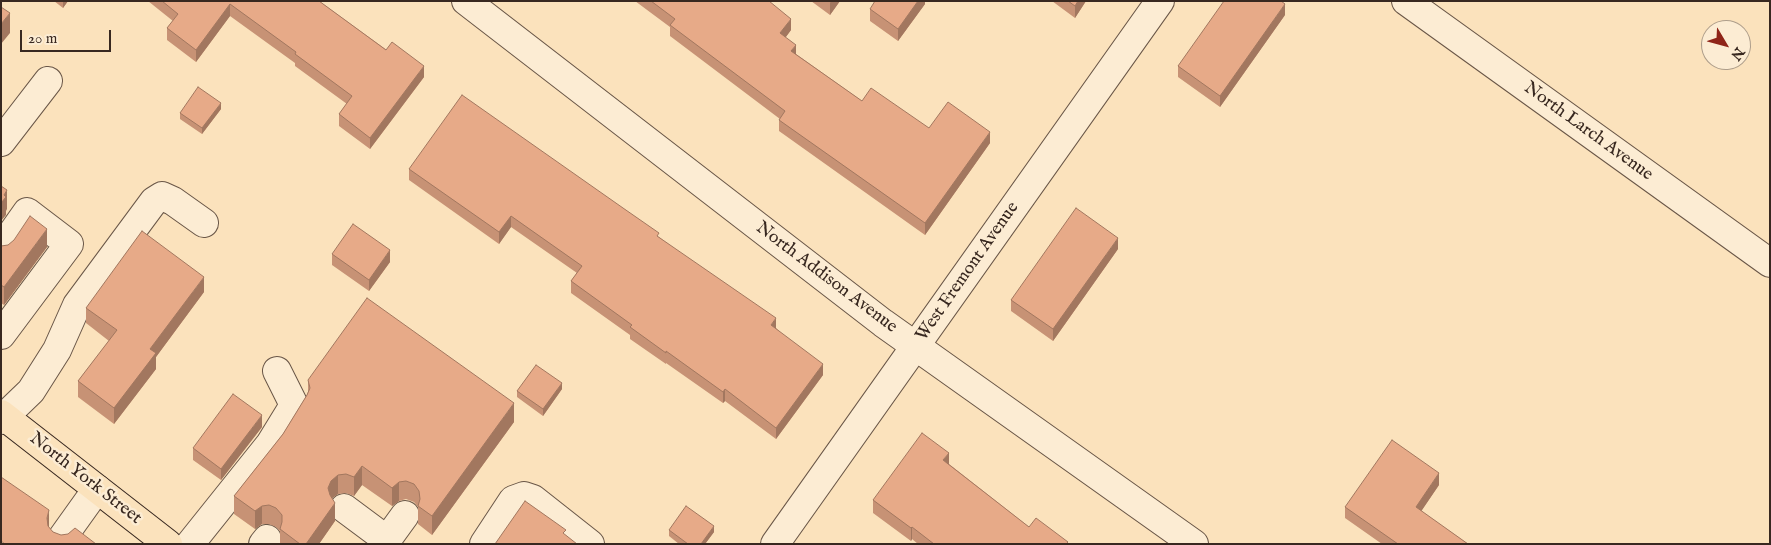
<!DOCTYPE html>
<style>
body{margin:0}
#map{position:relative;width:1771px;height:545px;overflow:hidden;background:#fbe2bc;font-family:"IM FELL English",serif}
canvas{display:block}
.frame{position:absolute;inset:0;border:2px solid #382820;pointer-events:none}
.north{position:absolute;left:1701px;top:20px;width:50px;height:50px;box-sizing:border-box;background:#fcecd3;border:1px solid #ae9e8b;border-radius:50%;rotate:127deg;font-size:14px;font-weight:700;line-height:20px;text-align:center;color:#382820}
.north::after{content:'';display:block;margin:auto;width:18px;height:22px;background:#8f2418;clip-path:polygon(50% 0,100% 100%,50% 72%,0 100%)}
.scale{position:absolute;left:20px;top:30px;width:91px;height:22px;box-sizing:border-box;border:2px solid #382820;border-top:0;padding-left:6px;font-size:15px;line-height:18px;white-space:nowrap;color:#382820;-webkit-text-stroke:4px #fcecd3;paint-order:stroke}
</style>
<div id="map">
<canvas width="1771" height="545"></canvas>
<div class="frame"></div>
<div class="north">N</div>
<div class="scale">20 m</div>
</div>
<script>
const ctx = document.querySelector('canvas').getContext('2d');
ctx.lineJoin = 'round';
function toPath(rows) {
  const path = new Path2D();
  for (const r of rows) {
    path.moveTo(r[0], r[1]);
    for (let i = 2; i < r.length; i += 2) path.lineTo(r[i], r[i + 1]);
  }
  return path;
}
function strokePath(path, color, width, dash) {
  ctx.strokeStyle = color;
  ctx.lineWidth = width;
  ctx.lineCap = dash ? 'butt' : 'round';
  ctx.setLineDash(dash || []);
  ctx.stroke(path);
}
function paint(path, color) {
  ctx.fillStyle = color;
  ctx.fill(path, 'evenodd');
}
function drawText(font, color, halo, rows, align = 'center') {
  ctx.font = font + ' "IM FELL English",serif';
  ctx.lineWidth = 5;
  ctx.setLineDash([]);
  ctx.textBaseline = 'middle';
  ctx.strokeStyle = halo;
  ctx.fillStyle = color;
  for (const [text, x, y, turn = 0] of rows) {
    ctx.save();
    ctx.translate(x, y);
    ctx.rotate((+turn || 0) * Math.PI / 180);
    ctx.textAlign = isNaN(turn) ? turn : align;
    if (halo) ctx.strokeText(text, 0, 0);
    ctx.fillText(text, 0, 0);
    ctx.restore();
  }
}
const minor = toPath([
 [466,1,883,323,1194,544],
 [1406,1,1770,263],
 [1,142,48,81],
 [1,249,27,212,69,244,1,335],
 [1,420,31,391,57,350,77,305,154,201,162,196,173,201,204,223],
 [344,508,387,540],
 [62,538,97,489],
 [190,544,270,444,294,405,277,371],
 [263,544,267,539],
 [384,544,405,515],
 [484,544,513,500,524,496,533,499,590,544],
 [775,544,1160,1]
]);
const major = toPath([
 [1,414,168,544]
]);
strokePath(minor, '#695647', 30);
strokePath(major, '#382820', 30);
strokePath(minor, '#fcecd3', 28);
strokePath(major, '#fbe2bc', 28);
paint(toPath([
 [54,1,68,1,63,8],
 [148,1,319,1,424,77,370,149,339,126,339,114,347,104,295,66,295,63,230,16,196,62,167,40,167,28,173,21],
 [635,1,769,1,791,30,785,38,796,54,862,101,929,128,990,143,925,235,779,131,779,120,780,119,670,36,670,27],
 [811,1,840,1,830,15],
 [925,1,925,4,898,41,870,21,870,9],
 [1052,1,1086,1,1075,18],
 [1285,15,1220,107,1178,77,1178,66],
 [221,109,202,134,180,119,180,113],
 [409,169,659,237,776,328,823,375,776,439,725,401,723,403,666,363,666,364,630,339,630,335,571,293,571,281,577,273,511,227,499,244,409,180],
 [1,246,47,247,4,305,1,303],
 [1118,249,1053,341,1011,311,1011,300],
 [332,254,390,262,369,291,332,265],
 [204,292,156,357,156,369,114,424,78,397,78,381,109,341,86,323,86,308],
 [308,380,514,422,432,535,418,524,418,507,414,502,406,499,399,501,392,506,362,485,354,496,346,493,338,494,332,498,335,521,319,544,280,544,280,531,276,527,269,524,262,524,255,529,234,514,234,496,283,434,307,395,308,392],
 [562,389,543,416,517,397,517,391],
 [262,427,221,480,193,460,193,448],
 [949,464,1029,527,1068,544,918,544,912,539,911,541,873,513,873,500],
 [1439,485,1421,511,1468,544,1382,544,1345,518,1345,507],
 [669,530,714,532,705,544,679,544,669,536]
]), '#c79275');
paint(toPath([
 [63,1,68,1,63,8],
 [831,1,840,1,830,15,830,3],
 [918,1,925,1,925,4,898,41,898,29],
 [1078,1,1086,1,1075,18,1075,6],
 [230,4,230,16,196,62,196,50],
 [1285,4,1285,15,1220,107,1220,96],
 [10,13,10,33,1,44,1,24],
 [791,19,791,30,780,45,780,33],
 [796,45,796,56,791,51],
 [424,66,424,77,370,149,370,138],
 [221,103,221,109,202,134,202,128],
 [990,132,990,143,925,235,925,223],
 [7,190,7,209,6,211,6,215,1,221,1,203,4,195],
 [511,216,511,227,499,244,499,232],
 [47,229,47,247,4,305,4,287],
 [1118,238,1118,249,1053,341,1053,329],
 [390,250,390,262,369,291,369,280],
 [204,277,204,292,156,357,156,369,114,424,114,408,150,349],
 [776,318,776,330,771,325],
 [823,364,823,375,776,439,776,428],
 [562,383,562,389,543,416,543,409],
 [725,389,725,401,723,403,723,392],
 [514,403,514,422,432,535,432,516],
 [262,415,262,427,221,480,221,469],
 [949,453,949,466,943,460],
 [362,466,362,485,354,496,354,477],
 [1439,473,1439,485,1416,519,1416,507],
 [338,475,338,494,331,499,328,507,328,488,331,481],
 [399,482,399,501,392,506,392,488],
 [335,503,335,521,319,544,306,544],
 [262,506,262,524,255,529,255,511],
 [49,510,49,529,47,536,47,518],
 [714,526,714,532,705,544,701,544],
 [912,527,912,539,911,541,911,528]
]), '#a2775f');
const building = toPath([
 [162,1,319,1,386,50,392,42,424,66,370,138,339,114,352,96,295,54,296,52,230,4,196,50,167,28,178,14,162,1],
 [651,1,769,1,791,19,780,33,796,45,791,51,862,101,871,88,929,128,948,102,990,132,925,223,779,120,785,111,670,25,675,19,651,1],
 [875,1,918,1,898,29,870,9,875,1],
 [1068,1,1078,1,1075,6,1068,1],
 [1224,1,1281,1,1285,4,1220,96,1178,66,1224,1],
 [1,7,10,13,1,24,1,7],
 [198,87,221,103,202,128,180,113,198,87],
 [462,95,623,208,659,233,657,236,776,318,771,325,823,364,776,428,725,389,723,392,666,351,666,353,630,327,632,325,571,281,582,266,511,216,499,232,409,169,462,95],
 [1,186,7,190,4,195,6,197,1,203,1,186],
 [1076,208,1118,238,1053,329,1011,300,1076,208],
 [30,216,47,229,4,287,1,285,1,246,8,245,14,240,30,216],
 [353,224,390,250,369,280,332,254,353,224],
 [142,231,204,277,150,349,156,353,114,408,78,381,117,330,86,308,142,231],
 [367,298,514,403,432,516,418,506,420,499,419,491,414,484,406,481,399,482,392,488,362,466,354,477,346,474,338,475,331,481,328,488,330,495,335,503,306,544,300,544,280,529,282,522,282,515,276,508,269,505,262,506,255,511,234,496,283,434,307,395,310,388,308,380,367,298],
 [536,365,562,383,543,409,517,391,536,365],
 [233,394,262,415,221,469,193,448,233,394],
 [922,433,949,453,943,460,1029,527,1036,518,1068,542,1066,544,934,544,912,527,911,528,873,500,922,433],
 [1392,440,1439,473,1416,507,1468,544,1398,544,1345,507,1392,440],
 [1,477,49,510,47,518,48,526,53,532,61,535,68,534,75,528,96,544,5,544,1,541,1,477],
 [525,501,566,530,563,533,577,544,495,544,525,501],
 [686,506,714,526,701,544,688,544,669,530,686,506]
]);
paint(building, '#e7aa88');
strokePath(building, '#a2775f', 1);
drawText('18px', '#382820', '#fcecd3', [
 ["North Larch Avenue",1588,132,36],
 ["West Fremont Avenue",968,272,-55],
 ["North Addison Avenue",826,278,37],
 ["North York Street",85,479,38]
]);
</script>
